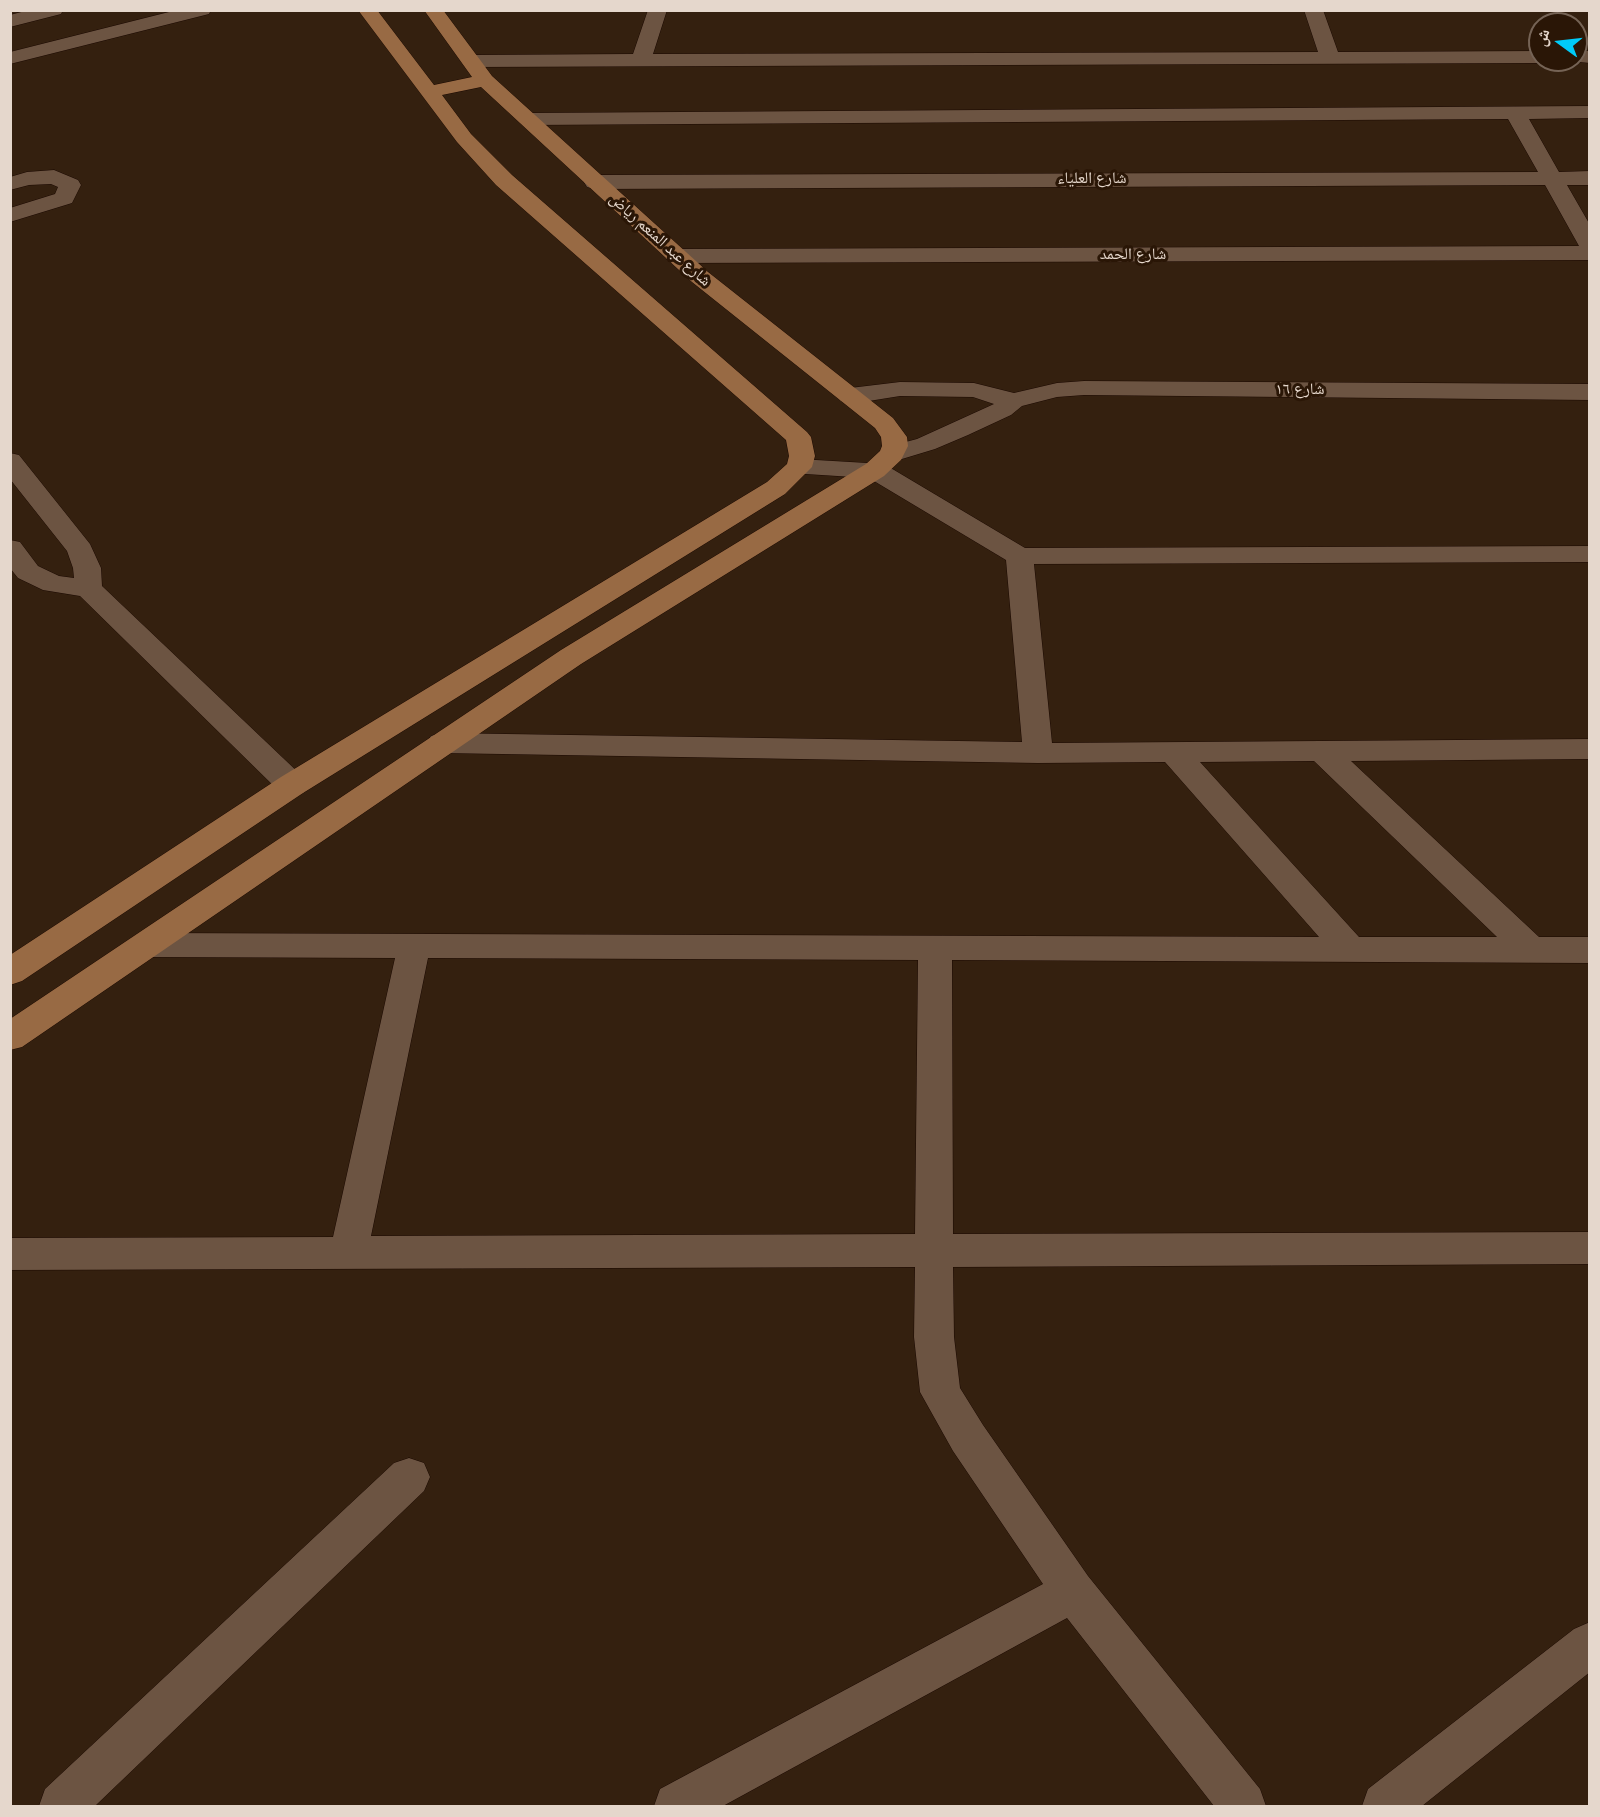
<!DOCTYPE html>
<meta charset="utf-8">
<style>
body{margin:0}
#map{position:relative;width:1600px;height:1817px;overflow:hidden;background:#34200f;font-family:"Space Grotesk","Noto Naskh Arabic",sans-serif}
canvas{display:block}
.frame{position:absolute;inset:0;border:12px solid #e5d7cc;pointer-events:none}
.north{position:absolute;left:1528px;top:12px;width:60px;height:60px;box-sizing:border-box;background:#2a1606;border:2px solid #756355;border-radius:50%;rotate:285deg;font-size:16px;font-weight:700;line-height:24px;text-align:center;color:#e5d7cc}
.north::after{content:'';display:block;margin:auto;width:21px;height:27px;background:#00cbf8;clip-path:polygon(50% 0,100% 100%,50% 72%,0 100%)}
</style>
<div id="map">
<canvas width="1600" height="1817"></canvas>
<div class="frame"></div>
<div class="north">ش</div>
</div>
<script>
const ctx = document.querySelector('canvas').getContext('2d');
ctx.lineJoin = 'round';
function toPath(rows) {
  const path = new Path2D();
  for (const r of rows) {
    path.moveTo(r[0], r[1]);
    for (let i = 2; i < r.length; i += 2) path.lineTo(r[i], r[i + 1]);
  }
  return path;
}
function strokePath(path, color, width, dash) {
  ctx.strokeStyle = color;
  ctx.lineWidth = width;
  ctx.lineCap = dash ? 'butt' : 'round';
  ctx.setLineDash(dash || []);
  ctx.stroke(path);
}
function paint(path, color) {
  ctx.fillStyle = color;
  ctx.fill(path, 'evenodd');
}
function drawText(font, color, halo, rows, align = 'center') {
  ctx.font = font + ' "Space Grotesk","Noto Naskh Arabic",sans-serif';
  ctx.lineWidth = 6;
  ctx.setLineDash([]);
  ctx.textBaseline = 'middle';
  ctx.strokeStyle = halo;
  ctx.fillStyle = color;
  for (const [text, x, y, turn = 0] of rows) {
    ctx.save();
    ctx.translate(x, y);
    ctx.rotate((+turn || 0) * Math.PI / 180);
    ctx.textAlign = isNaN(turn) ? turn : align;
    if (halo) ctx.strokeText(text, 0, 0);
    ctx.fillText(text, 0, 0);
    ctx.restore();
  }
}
const minor = toPath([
 [29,10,63,10,61,14,10,27,10,15,29,10],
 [177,10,211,10,209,14,10,64,10,52,177,10],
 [648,10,667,10,653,54,1318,52,1304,10,1323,10,1338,52,1540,51,1540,60,1548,60,1540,63,472,67,465,65,462,61,465,57,472,55,633,54,648,10],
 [1576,51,1590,51,1590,63,1569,61,1576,60,1576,51],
 [1590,106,1590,118,1529,119,1559,172,1590,171,1590,185,1567,185,1590,225,1590,260,676,263,668,261,665,256,668,251,676,249,1579,246,1545,185,595,189,587,187,584,182,587,177,595,175,1538,172,1508,119,528,125,521,123,518,119,521,115,528,113,1590,106],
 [54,170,78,180,81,185,72,203,10,222,10,208,55,194,58,187,51,184,29,185,10,190,10,177,27,172,54,170],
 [1084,381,1590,384,1590,400,1084,395,1057,397,1022,406,1011,415,968,435,935,449,892,462,883,460,879,454,883,448,917,439,994,404,973,397,900,396,850,404,841,401,837,396,841,391,850,388,900,382,974,383,1014,393,1057,383,1084,381],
 [10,453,19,455,90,544,101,568,102,586,303,777,308,785,303,793,292,796,281,793,80,596,43,590,18,578,10,568,10,540,20,542,38,566,59,576,74,578,73,568,67,551,10,479,10,453],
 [799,459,884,464,1025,548,1590,546,1590,562,1034,564,1052,743,1590,739,1590,759,1351,761,1539,937,1590,937,1590,963,952,960,953,1234,1590,1232,1590,1264,953,1267,954,1337,960,1388,983,1425,1088,1576,1260,1789,1266,1806,1214,1806,1067,1618,723,1806,654,1806,660,1789,1043,1584,953,1451,920,1392,914,1337,915,1267,10,1270,10,1238,333,1237,395,958,147,957,135,954,130,945,135,936,147,933,1319,937,1165,762,1038,763,442,753,431,750,427,743,431,736,442,733,1022,742,1006,560,869,478,790,473,786,467,790,461,799,459],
 [1314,761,1497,937,1359,937,1200,762,1314,761],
 [428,958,918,960,915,1234,371,1236,428,958],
 [409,1458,424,1463,430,1477,424,1491,95,1806,39,1806,45,1789,394,1463,409,1458],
 [1590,1622,1590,1672,1422,1806,1362,1806,1368,1789,1574,1629,1590,1622]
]);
const major = toPath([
 [358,10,377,10,434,85,472,77,424,10,443,10,492,76,708,272,893,418,907,437,908,446,901,460,884,476,581,664,22,1047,10,1050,10,1019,561,650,866,464,880,451,882,446,881,437,875,428,692,282,481,87,442,95,471,134,512,175,807,432,811,437,815,456,812,467,785,494,303,793,22,981,10,985,10,955,281,777,767,482,787,464,789,456,786,440,496,185,457,142,358,10]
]);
strokePath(minor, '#1b0900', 1);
strokePath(major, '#1b0900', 1);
paint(minor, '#6c5442');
paint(major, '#986a44');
drawText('16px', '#e5d7cc', '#2a1606', [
 ["شارع العلياء",1092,179],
 ["شارع عبد المنعم رياض",660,240,42],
 ["شارع الحمد",1133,255],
 ["شارع ١٦",1300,390]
]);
</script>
